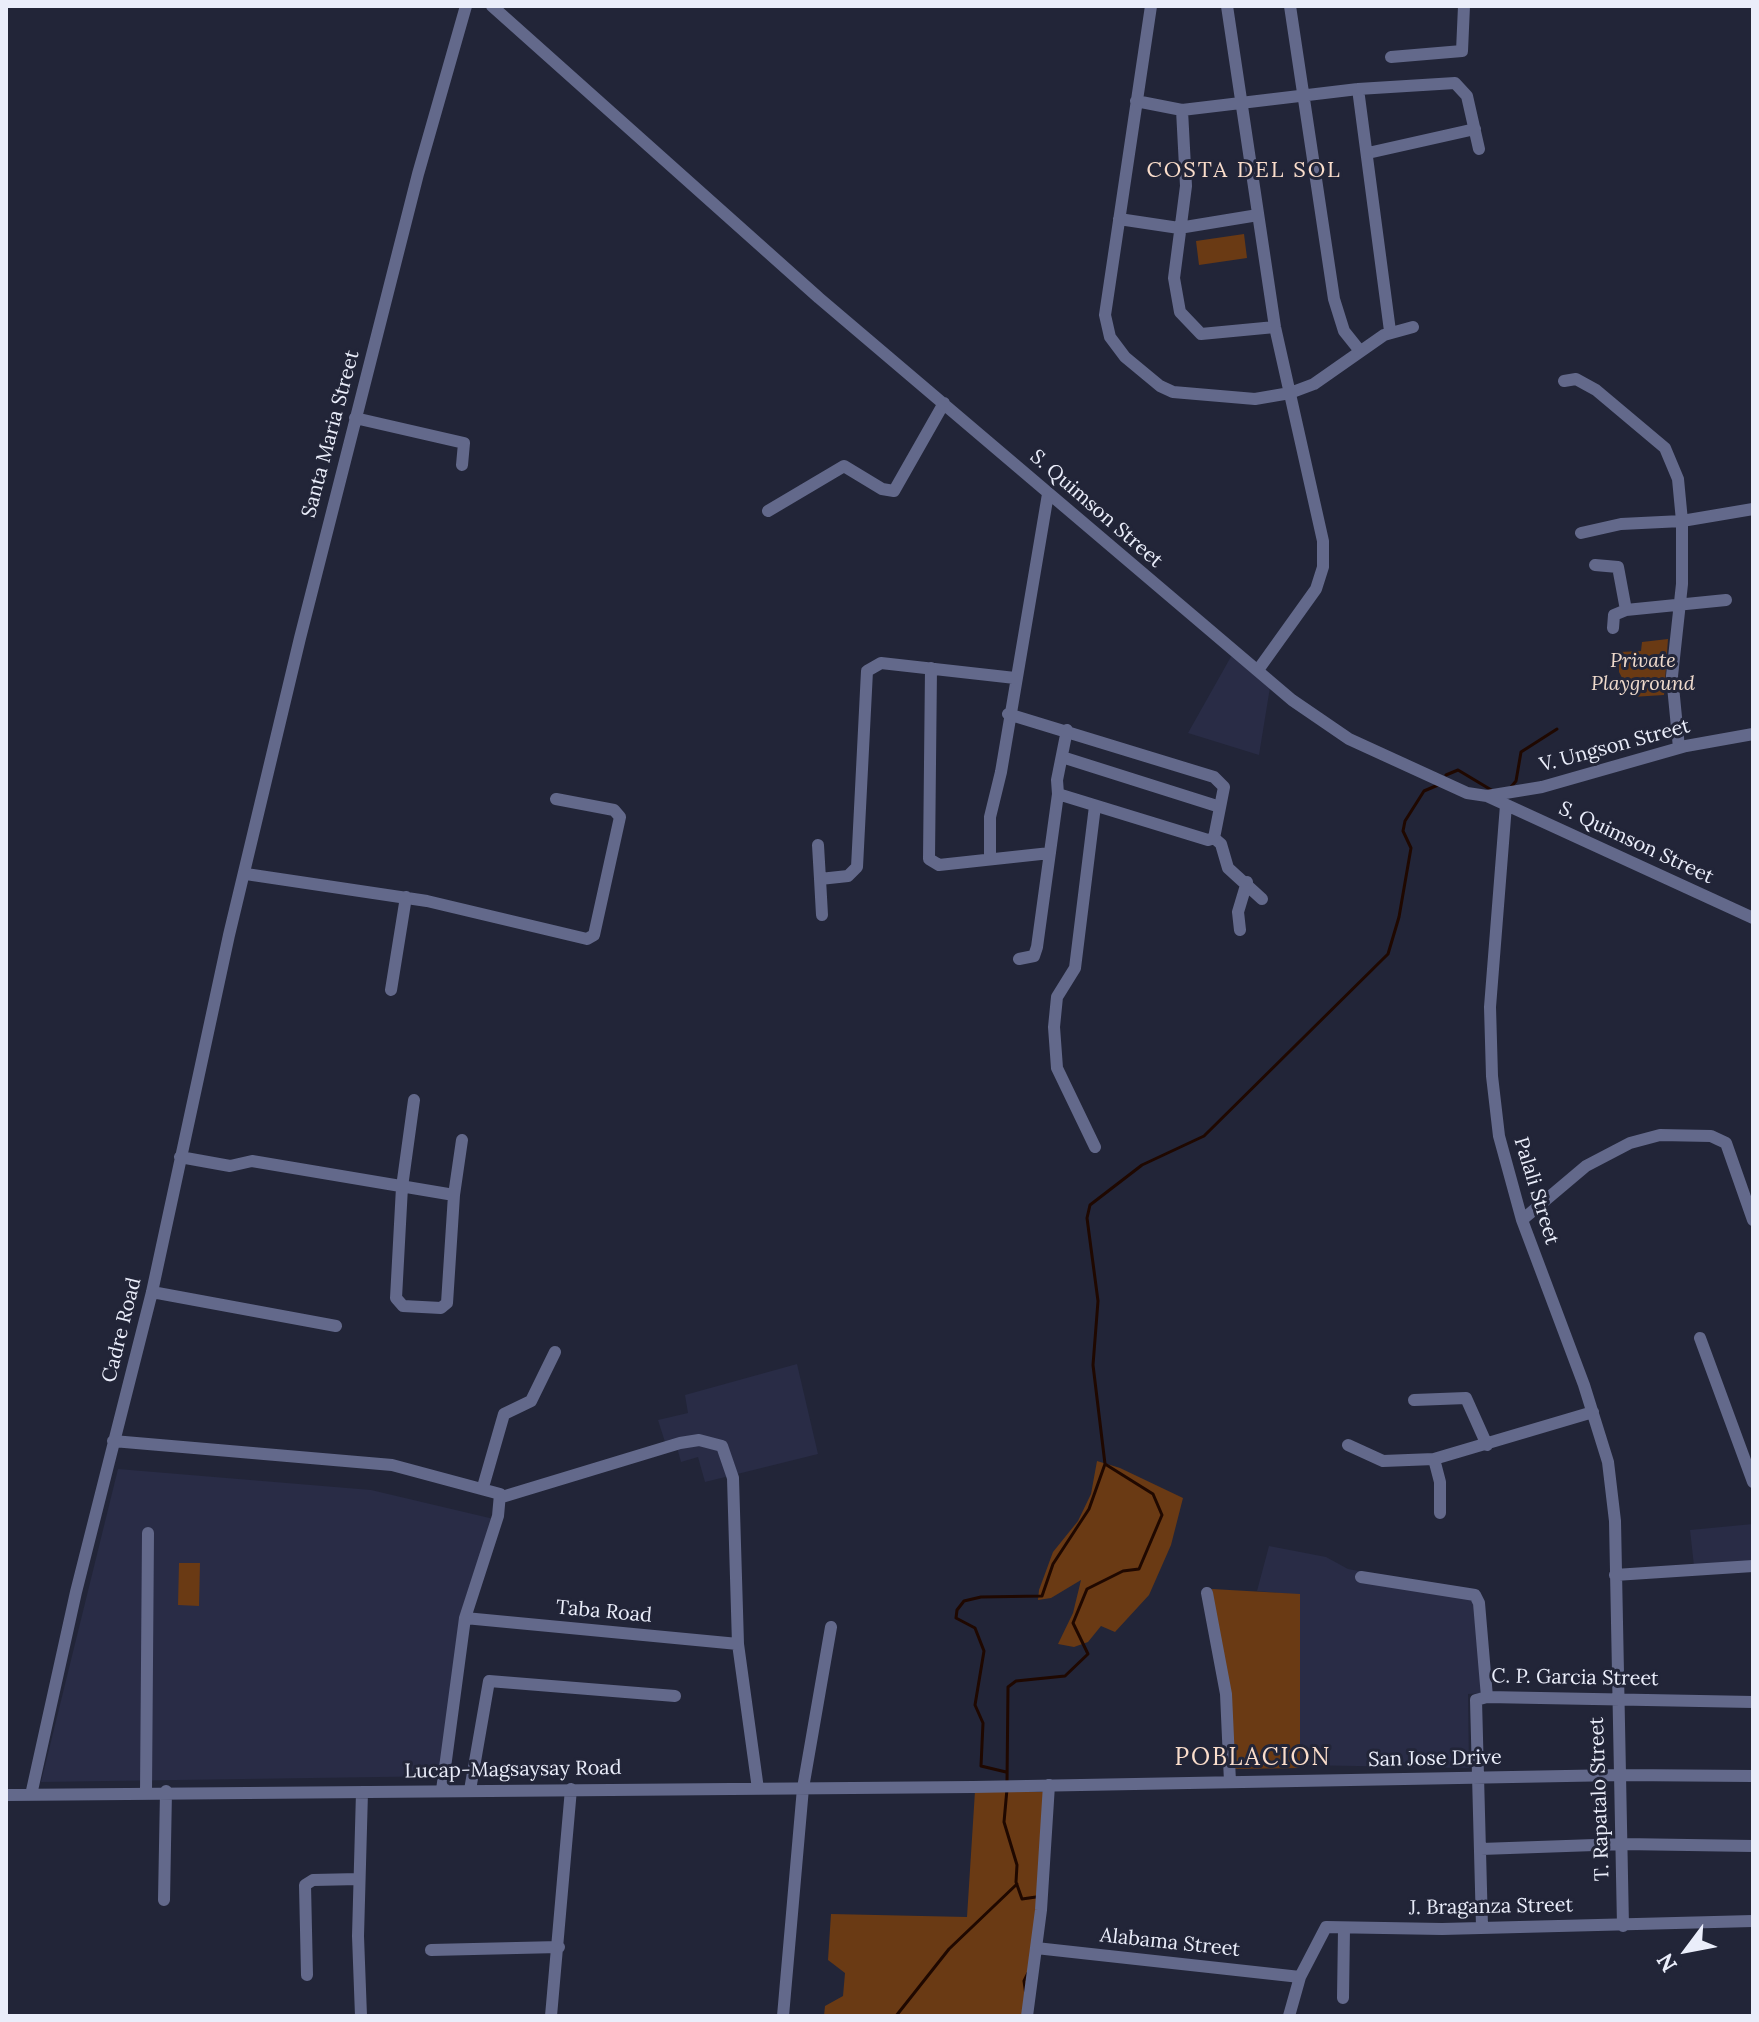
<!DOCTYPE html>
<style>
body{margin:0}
#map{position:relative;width:1759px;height:2022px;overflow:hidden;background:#222538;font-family:Lora,serif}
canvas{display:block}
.frame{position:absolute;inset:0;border:8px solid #eaedfa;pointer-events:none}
.north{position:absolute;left:1647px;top:1910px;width:80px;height:80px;-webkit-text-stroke:6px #222538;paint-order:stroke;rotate:238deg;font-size:22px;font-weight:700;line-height:32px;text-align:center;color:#eaedfa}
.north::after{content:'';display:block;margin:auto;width:28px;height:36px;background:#eaedfa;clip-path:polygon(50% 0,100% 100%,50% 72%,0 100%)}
</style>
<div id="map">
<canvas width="1759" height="2022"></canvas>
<div class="frame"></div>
<div class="north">N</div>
</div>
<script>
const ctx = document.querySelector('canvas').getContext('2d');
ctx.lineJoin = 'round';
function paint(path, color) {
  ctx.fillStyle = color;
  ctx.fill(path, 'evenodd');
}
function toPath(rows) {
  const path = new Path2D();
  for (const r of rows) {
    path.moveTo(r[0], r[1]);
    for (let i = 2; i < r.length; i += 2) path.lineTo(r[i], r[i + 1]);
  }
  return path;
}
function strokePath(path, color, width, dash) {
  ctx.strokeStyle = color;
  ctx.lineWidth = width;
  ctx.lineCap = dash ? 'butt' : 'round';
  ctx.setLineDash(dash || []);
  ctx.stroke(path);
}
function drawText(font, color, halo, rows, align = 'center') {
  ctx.font = font + ' Lora,serif';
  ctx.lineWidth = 6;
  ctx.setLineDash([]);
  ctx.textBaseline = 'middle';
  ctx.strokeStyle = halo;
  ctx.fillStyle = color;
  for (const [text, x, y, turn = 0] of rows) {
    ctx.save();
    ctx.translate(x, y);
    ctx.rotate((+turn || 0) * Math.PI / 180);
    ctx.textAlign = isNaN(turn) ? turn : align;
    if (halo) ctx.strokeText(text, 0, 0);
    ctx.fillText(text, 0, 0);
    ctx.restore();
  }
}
paint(toPath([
 [1237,646,1272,675,1259,755,1188,733],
 [797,1364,818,1454,705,1482,698,1457,681,1462,675,1440,665,1442,658,1420,688,1413,685,1395],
 [118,1469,371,1490,498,1520,468,1616,448,1776,41,1782],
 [1753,1524,1753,1561,1694,1566,1690,1530],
 [1269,1546,1326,1557,1348,1569,1474,1592,1486,1693,1468,1694,1469,1768,1300,1765,1300,1595,1257,1591]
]), '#292c46');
paint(toPath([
 [1244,234,1247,258,1199,265,1196,241],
 [1668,639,1664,695,1632,697,1619,672,1619,652,1641,651,1642,642],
 [1097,1461,1120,1468,1183,1498,1171,1545,1149,1595,1115,1632,1101,1626,1088,1642,1074,1647,1058,1644,1073,1613,1081,1580,1051,1598,1038,1600,1039,1590,1053,1552,1078,1521,1091,1494],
 [179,1563,200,1563,199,1606,178,1605],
 [1212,1589,1300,1594,1300,1768,1234,1769],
 [975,1791,1050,1792,1029,2016,824,2016,825,2006,843,1996,845,1973,828,1960,831,1914,967,1917]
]), '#6a3a14');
strokePath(toPath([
 [1446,775,1458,770,1493,791],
 [1511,787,1516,781,1521,752,1557,729],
 [1006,1772,981,1766,983,1723,975,1705,984,1651,975,1628,956,1618,957,1610,964,1601,981,1597,1042,1596,1053,1564,1089,1509,1105,1464],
 [1007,1782,1008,1687,1016,1681,1065,1676,1088,1654,1073,1623,1087,1589,1123,1571,1139,1569,1162,1515,1153,1494,1105,1464,1093,1365,1098,1301,1087,1218,1090,1205,1142,1165,1204,1136,1388,954,1399,917,1411,848,1403,831,1405,821,1424,791,1438,785],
 [1007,1789,1004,1822,1017,1865,1016,1882,1022,1899,1036,1897],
 [1026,1995,1024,1981,1028,1973],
 [896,2016,949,1949,1017,1884]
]), '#1f0800', 3);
strokePath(toPath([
 [492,6,819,298,1292,700,1349,739,1467,793,1487,796,1753,918],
 [1151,6,1105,315,1110,337,1125,357,1160,386,1173,392,1255,399,1290,393,1314,384,1384,335,1413,327],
 [1227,6,1275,327,1323,541,1323,567,1316,589,1258,670],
 [1290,6,1334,299,1344,331,1360,351],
 [1391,57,1462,51,1464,6],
 [1358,89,1390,331],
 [1136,101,1182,110,1358,89,1455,83,1467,96,1479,149],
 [1182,110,1186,186,1174,278,1180,312,1201,334,1275,327],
 [1368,153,1475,129],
 [1119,219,1179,228,1258,215],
 [1564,381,1576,379,1596,390,1665,448,1678,479,1682,521,1753,509],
 [355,418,464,443,462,465],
 [768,511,844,466,882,489,894,491,944,403],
 [1581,533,1621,524,1682,521,1682,584,1672,676,1679,748],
 [1595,565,1618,567,1626,610],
 [1613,628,1614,615,1626,610,1726,600],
 [931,668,929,859,939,865,1050,853],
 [1008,714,1214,777,1224,787,1214,838,1208,840,1058,794],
 [1062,757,1220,807],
 [1487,796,1542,787,1686,746,1753,734],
 [1506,805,1490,1007,1492,1076,1499,1136,1522,1220,1584,1385,1608,1462,1615,1521,1623,1926],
 [1214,838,1221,844,1228,868,1262,899],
 [818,845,820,879],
 [990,857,990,817,1001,772,1048,494],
 [246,874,427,901,587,939,594,935,620,817,614,810,556,799],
 [822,915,820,879,848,876,857,867,867,671,881,663,1015,678],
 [1240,930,1238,912,1247,882],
 [1019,959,1034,956,1037,947,1058,794,1057,780,1067,730],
 [391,990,406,897],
 [414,1100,402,1187,396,1298,403,1306,441,1308,447,1303,454,1195,462,1140],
 [1095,1147,1057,1068,1054,1027,1057,997,1075,968,1095,806],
 [180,1157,230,1166,252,1161,454,1195],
 [1522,1220,1586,1166,1630,1143,1660,1135,1711,1136,1726,1143,1753,1220],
 [152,1292,336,1326],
 [1700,1338,1753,1482],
 [1414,1400,1466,1398,1487,1445],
 [113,1441,392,1465,500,1494,498,1516,465,1618,442,1790],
 [1348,1445,1383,1461,1434,1459,1593,1412],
 [1434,1459,1440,1482,1440,1513],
 [483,1487,504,1414,531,1401,555,1352],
 [502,1497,680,1443,699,1440,722,1446,733,1478,738,1644,758,1789],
 [1615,1575,1753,1566],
 [1361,1577,1475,1595,1479,1603,1487,1697],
 [1207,1593,1226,1694,1230,1782],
 [465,1618,738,1644],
 [470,1790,489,1681,675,1696],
 [146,1792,148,1533],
 [6,1795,973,1787,1620,1775,1753,1776],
 [31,1795,76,1592,152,1292,229,935,300,638,418,174,466,6],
 [1481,1849,1623,1844,1753,1846],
 [164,1900,166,1791],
 [1482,1927,1476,1700,1487,1697,1753,1702],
 [1036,1948,1300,1977],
 [431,1950,559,1947],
 [307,1975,305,1885,313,1880,359,1879],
 [1343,1998,1344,1929],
 [361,2016,358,1936,362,1792],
 [551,2016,571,1789],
 [783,2016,803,1788,831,1627],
 [1027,2016,1041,1910,1049,1785],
 [1289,2016,1300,1977,1326,1927,1442,1929,1753,1921]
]), '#63698b', 12);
drawText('20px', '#eaedfa', '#222538', [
 ["Santa Maria Street",331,434,-75],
 ["S. Quimson Street",1096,509,41],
 ["V. Ungson Street",1615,746,-15],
 ["S. Quimson Street",1636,843,25],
 ["Palali Street",1536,1191,73],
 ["Cadre Road",122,1330,-76],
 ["Taba Road",604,1612,5],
 ["C. P. Garcia Street",1575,1678,1],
 ["San Jose Drive",1435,1759,-1],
 ["Lucap-Magsaysay Road",513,1770,-1],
 ["T. Rapatalo Street",1600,1799,-92],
 ["J. Braganza Street",1491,1907,-1],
 ["Alabama Street",1170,1943,6]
]);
drawText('italic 20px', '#efdacc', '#222538', [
 ["Private",1643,661],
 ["Playground",1643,684]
]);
ctx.letterSpacing = '2px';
drawText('22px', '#faddcb', '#222538', [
 ["COSTA DEL SOL",1244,171]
]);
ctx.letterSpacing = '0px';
ctx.letterSpacing = '2px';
drawText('24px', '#faddcb', '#222538', [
 ["POBLACION",1253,1758]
]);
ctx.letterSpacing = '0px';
</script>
